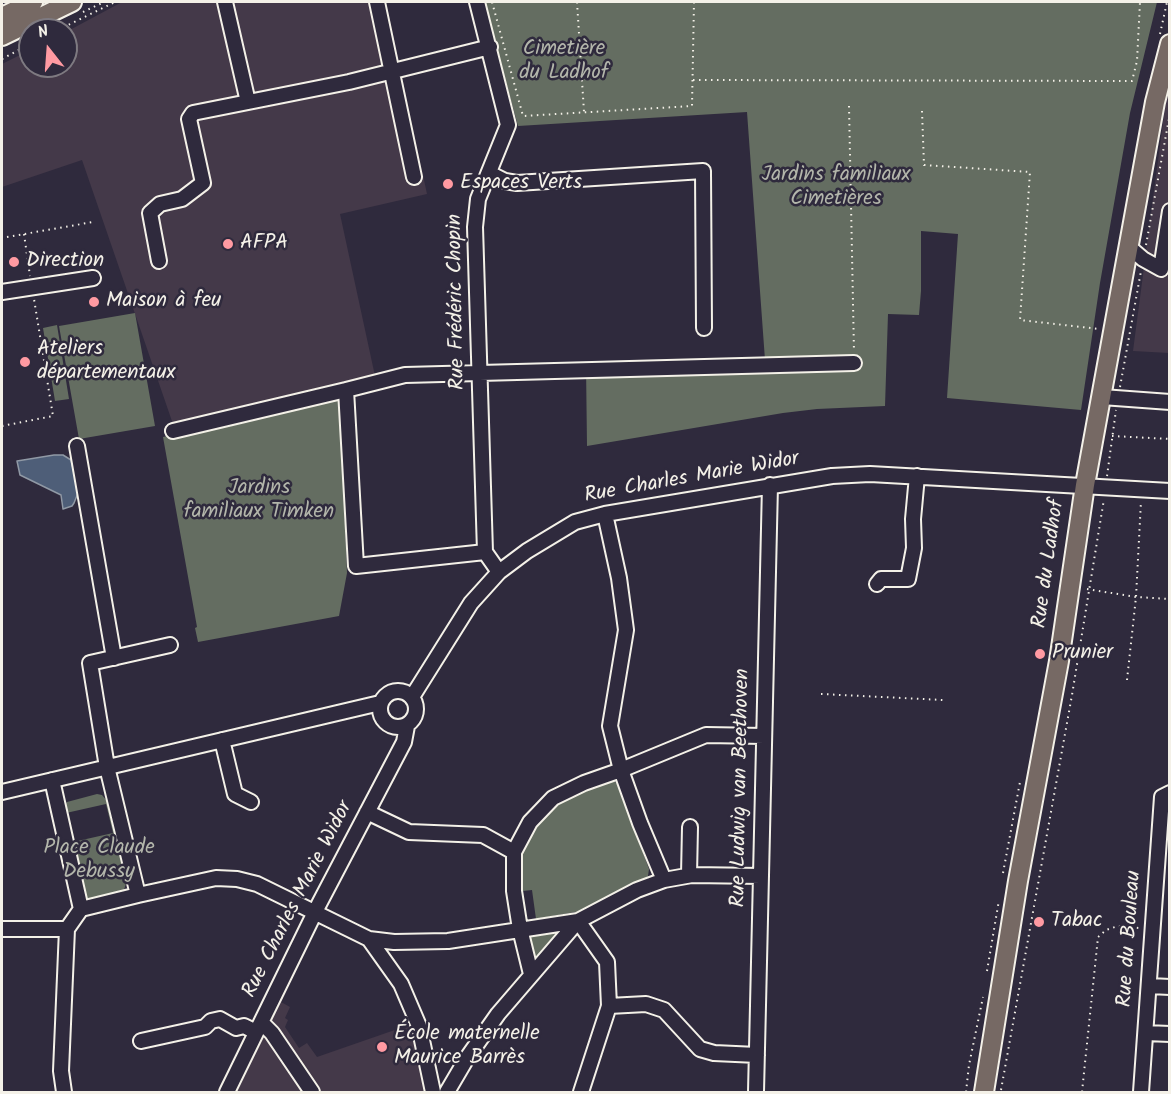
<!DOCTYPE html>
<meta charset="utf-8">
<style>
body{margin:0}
#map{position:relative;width:1171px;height:1094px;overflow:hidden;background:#2f2a3d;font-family:Kalam,sans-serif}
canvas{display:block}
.frame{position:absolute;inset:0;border:3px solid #f4f1e8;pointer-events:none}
.north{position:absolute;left:18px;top:18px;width:60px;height:60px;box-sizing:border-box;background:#2f2a3d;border:2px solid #7e7a81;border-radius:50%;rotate:343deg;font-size:16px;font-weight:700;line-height:24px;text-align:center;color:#f4f1e8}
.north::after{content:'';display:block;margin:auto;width:21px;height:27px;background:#ff9aa2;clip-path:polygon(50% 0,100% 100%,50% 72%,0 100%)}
</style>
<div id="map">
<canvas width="1171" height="1094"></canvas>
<div class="frame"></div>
<div class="north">N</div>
</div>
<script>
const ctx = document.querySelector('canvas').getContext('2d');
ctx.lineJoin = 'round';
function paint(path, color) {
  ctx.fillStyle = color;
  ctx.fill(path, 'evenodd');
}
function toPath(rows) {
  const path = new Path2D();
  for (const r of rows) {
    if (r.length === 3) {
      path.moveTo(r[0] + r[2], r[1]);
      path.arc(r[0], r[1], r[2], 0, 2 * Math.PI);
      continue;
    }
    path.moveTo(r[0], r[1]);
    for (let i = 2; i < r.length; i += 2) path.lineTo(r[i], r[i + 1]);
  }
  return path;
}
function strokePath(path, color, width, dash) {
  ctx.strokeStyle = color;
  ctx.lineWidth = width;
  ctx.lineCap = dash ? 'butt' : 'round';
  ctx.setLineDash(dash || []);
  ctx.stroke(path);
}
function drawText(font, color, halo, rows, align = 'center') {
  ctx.font = font + ' Kalam,sans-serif';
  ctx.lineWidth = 5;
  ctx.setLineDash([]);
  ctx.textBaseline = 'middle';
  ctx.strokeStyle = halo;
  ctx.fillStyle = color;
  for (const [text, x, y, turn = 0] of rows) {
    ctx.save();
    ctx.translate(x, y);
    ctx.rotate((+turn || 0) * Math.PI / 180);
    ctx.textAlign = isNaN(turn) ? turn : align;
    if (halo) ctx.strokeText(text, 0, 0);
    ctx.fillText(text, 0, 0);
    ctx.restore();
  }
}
paint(toPath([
 [122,2,386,2,427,194,340,214,375,376,174,427,82,160,2,187,2,64,30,50,30,66,66,66,66,32],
 [1169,82,1169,353,1133,351,1167,92],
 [281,1002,290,1007,285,1018,288,1020,285,1027,299,1048,307,1043,317,1057,412,1024,420,1055,426,1092,236,1092]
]), '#443949');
paint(toPath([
 [484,2,1157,2,1130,113,1100,283,1081,410,947,398,958,234,921,231,921,291,919,315,888,314,885,406,817,409,783,413,587,446,586,365,765,360,747,112,518,126],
 [135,313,155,426,79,439,59,326],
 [57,325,69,399,55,401,43,328],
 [340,397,347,573,339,616,198,642,195,628,197,627,163,437],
 [611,779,618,784,649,869,648,876,644,881,581,911,536,919,532,890,523,891,521,870,523,852,531,835,552,807,566,796],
 [97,794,102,795,108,802,127,880,124,890,92,898,87,898,83,894,63,807,67,802],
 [106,804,113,833,73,842,66,813],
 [560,930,561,932,538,958,536,959,532,954,528,931]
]), '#646d61');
const water = toPath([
 [54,455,63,455,71,460,77,486,78,493,74,503,72,506,63,509,61,495,20,475,17,461,54,455]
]);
paint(water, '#4e5e78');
strokePath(water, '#9099a5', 1.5);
const minor = toPath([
 [225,2,248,102],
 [377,2,414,177],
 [477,2,508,125,478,199,475,227,485,552,499,572],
 [489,173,505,181,517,183,703,171,704,328],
 [1129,247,1143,259,1161,269,1170,211],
 [159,261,150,213,160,204,182,199,203,183,189,119,193,113,349,82,490,47],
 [2,292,93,278],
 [1102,397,1170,402],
 [173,431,346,390],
 [77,446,114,658],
 [605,514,619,578,626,630,610,726,621,770,640,823,664,880],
 [485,552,356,566,346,390,405,375,854,363],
 [877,584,881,579,908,579,914,548,913,519,917,476],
 [398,709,18],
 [412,697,471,603,499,572,527,551,575,522,605,514,832,476,870,474,1170,491],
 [222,740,235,794,251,802],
 [52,780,81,909,138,895,107,767,90,663,170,645],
 [2,792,380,703],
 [367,812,409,832,483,835,514,852,530,822,553,798,584,783,621,770,706,735,764,736],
 [514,852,514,891,520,929,531,974],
 [689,875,690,827],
 [138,895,216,878,237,879,257,884,369,939,401,984,419,1026,433,1092],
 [2,929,67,929],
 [369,939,394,942,448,941,578,921,607,962,609,1006,581,1092],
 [1150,986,1170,987],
 [609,1006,646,1004,664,1010,700,1049,714,1053,757,1055],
 [260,1025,265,1026,272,1033,312,1092],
 [1146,1033,1170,1034],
 [141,1041,205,1027,211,1021,220,1019,236,1028,244,1026,256,1032],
 [64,1092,61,1071,67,929,81,909],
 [227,1092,319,904,404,742,407,726],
 [447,1092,467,1058,498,1014,578,921,637,890,664,880,692,875,761,876],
 [756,1092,770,485],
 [1141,1092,1162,797,1170,793]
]);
const major = toPath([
 [2,17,33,2],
 [2,36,72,2],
 [984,1092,1018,881,1059,661,1085,485,1155,102,1170,44]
]);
strokePath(minor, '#f4f1e8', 18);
strokePath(major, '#f4f1e8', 22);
strokePath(toPath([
 [492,2,523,116,692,106,694,2],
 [577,2,584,112],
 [83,12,104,2],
 [58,30,115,2],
 [1160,34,1167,2],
 [2,59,30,44],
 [693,80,1132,81,1137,61,1140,2],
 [849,106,854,352],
 [922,111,924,165,1030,172,1020,320,1099,329],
 [24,234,30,276],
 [7,237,93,222],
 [1146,245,1170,113],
 [1120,387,1141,271],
 [2,426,53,416,34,299],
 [1112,436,1170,439],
 [1107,476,1116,410],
 [1087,589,1136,597,1170,599],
 [1127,680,1136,597,1141,501],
 [821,694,943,700],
 [1003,873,1020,782],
 [987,971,999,900],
 [1001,1090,1072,695,1104,499],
 [966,1092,969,1065,983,997],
 [1082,1092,1098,937,1106,930,1118,926,1139,928]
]), '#f4f1e8', 2, [1.5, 4.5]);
strokePath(minor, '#2f2a3d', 14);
strokePath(major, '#766964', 18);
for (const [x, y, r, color] of [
 [448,184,6,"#ff9aa2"],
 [228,244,6,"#ff9aa2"],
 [14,262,6,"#ff9aa2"],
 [94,302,6,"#ff9aa2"],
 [25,362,6,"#ff9aa2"],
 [1040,654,6,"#ff9aa2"],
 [1039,922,6,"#ff9aa2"],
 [382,1047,6,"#ff9aa2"]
]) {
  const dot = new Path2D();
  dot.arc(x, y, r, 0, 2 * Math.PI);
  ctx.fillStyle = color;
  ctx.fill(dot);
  strokePath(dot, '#2f2a3d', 2);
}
drawText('21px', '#b3b6ab', '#2f2a3d', [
 ["Cimetière",564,50],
 ["du Ladhof",564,74],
 ["Jardins familiaux",836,176],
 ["Cimetières",836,200],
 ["Jardins",259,489],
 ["familiaux Timken",259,513],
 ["Place Claude",99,849],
 ["Debussy",99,873]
]);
drawText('21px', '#f4f1e8', '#2f2a3d', [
 ["Espaces Verts",460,184],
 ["AFPA",240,244],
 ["Direction",26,262],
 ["Maison à feu",106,302],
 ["Ateliers",37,350],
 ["départementaux",37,374],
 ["Prunier",1052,654],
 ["Tabac",1051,922],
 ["École maternelle",394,1035],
 ["Maurice Barrès",394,1059]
], 'left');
drawText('21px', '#f4f1e8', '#2f2a3d', [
 ["Rue Frédéric Chopin",458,302,-91],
 ["Rue Charles Marie Widor",692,479,-10],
 ["Rue du Ladhof",1050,564,-82],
 ["Rue Ludwig van Beethoven",742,788,-89],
 ["Rue Charles Marie Widor",299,900,-63],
 ["Rue du Bouleau",1131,939,-86]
]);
</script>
